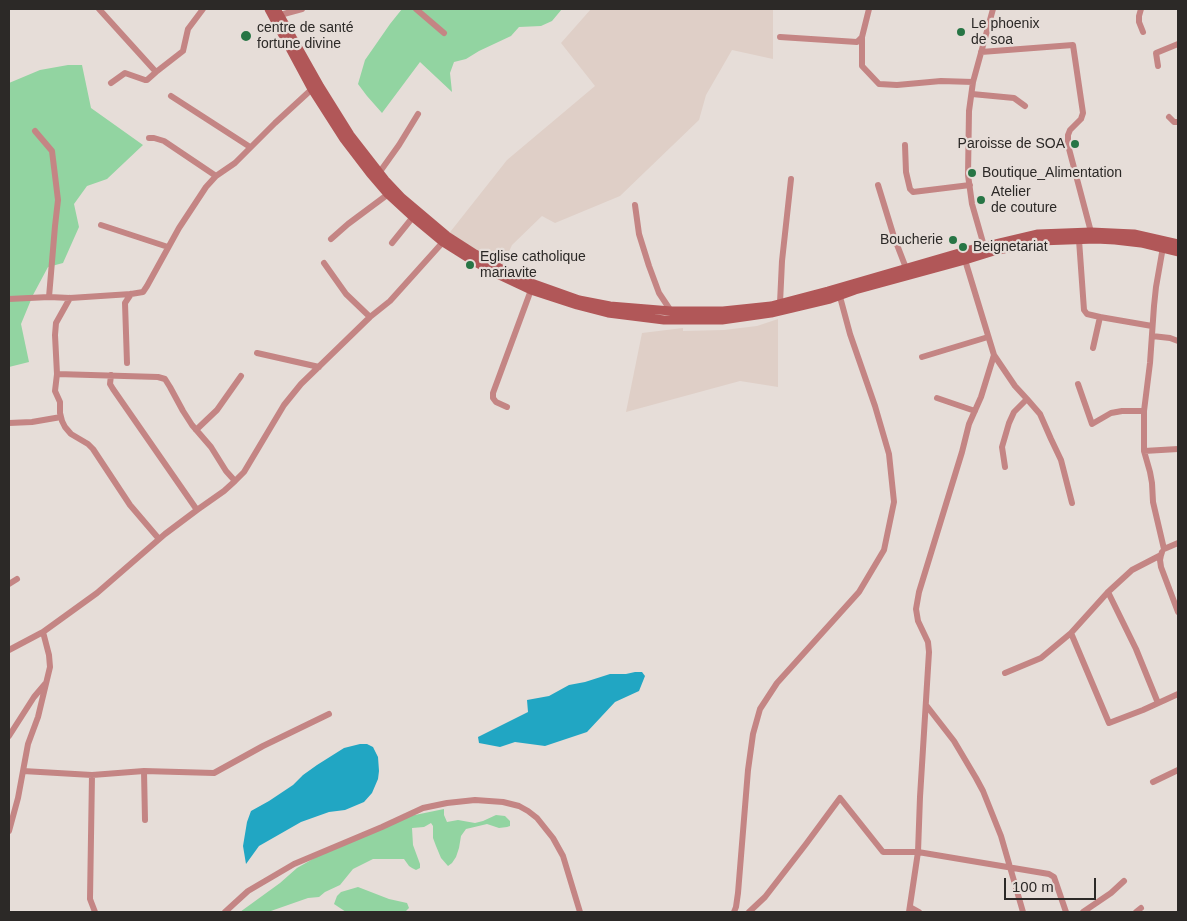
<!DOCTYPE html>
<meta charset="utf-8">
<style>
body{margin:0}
#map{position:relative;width:1187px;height:921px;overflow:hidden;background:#e6ddd8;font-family:Helvetica,sans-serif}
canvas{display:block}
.frame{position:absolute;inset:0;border:10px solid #2c2927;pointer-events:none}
.scale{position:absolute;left:1004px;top:878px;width:92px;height:22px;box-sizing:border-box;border:2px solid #2c2927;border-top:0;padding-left:6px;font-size:15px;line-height:18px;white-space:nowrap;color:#2c2927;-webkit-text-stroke:4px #e6ddd8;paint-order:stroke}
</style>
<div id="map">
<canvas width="1187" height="921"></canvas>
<div class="frame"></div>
<div class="scale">100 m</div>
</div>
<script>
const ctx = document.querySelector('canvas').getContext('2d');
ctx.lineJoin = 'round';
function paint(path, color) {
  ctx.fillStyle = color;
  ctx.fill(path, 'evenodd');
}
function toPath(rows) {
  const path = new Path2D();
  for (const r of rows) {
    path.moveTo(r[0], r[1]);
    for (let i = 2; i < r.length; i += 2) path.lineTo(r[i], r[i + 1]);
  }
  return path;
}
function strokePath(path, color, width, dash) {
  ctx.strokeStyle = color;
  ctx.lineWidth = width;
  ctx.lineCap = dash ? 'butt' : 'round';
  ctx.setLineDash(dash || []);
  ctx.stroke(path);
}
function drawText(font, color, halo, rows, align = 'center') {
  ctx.font = font + ' Helvetica,sans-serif';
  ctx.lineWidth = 4.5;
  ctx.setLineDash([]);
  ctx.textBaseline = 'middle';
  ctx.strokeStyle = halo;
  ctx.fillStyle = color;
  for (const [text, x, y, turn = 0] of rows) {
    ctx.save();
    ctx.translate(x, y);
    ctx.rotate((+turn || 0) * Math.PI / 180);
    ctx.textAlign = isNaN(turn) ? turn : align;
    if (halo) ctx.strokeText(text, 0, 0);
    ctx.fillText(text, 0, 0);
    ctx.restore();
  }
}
paint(toPath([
 [591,9,773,9,773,59,732,50,706,95,699,120,620,196,555,223,542,216,512,245,501,269,447,236,507,160,595,86,561,43],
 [778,319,778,387,740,381,626,412,642,333,683,328,683,331,724,330,757,326]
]), '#dfcfc7');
paint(toPath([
 [402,9,562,9,552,21,541,26,519,27,511,36,479,51,466,59,454,62,450,73,452,92,420,62,382,113,367,96,358,84,365,60,390,24],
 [68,65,82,65,91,108,143,145,107,179,87,186,74,204,79,227,63,263,48,267,33,295,21,324,29,362,9,367,9,83,40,70],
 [444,809,444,815,447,822,458,820,475,823,483,821,496,815,505,816,510,821,510,826,507,827,499,828,487,824,466,829,461,836,459,848,456,857,452,863,448,866,441,858,436,846,433,838,433,826,431,823,424,827,412,828,413,845,420,864,420,868,416,870,412,868,409,866,404,859,373,859,353,869,340,885,325,892,319,897,308,898,268,912,240,912,280,883,297,868,346,840,410,816],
 [358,887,389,899,407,903,409,908,405,912,346,912,334,904,337,896,341,892]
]), '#92d4a1');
paint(toPath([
 [635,672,642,672,645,676,639,691,615,702,587,732,545,746,515,742,500,747,479,743,478,737,528,712,527,700,549,696,569,685,585,682,610,674,626,674],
 [360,744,367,744,373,747,378,757,379,771,378,779,372,793,364,802,345,810,329,812,301,822,259,846,246,864,243,846,247,822,251,811,269,801,293,785,303,775,317,765,344,748]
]), '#21a6c3');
strokePath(toPath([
 [99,9,156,72,183,51,188,29,203,9],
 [416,9,444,33],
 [1141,9,1139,16,1139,22,1143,32],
 [280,15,302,9],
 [780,37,857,42,862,37,869,9],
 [862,37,862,66,879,84,897,85,941,81,973,82],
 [981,52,1073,45,1083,113,1081,119,1070,130,1068,135,1068,145,1091,232],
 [1158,66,1156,53,1178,44],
 [111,83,125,73,145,80,147,80,156,72],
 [972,94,1014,98,1025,106],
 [171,96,250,147],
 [1169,117,1174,122,1178,122],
 [35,131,52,151,58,200,55,226,49,297],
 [149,138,154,138,164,141,216,176],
 [905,145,906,172,910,189,913,192,970,185],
 [379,173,399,145,418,114],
 [878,185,894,237,906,268],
 [635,205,639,234,649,266,659,293,671,311],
 [101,225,168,247],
 [331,239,348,224,391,192],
 [1079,240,1084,310,1087,314,1100,317,1093,348],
 [392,243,413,217],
 [1163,247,1156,287,1154,306,1150,363,1144,411,1144,451,1150,472,1152,483,1153,502,1164,549,1178,543],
 [983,250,984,246,972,204,968,175,969,111,973,82,993,9],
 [324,263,346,294,370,317],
 [70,298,56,323,55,335,57,374,55,391,60,402,60,413,62,421,65,427,71,434,88,444,93,449,130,505,159,539],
 [9,299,49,297,70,298,131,294,143,292,147,286,179,228,206,187,216,176,235,163,275,123,312,89],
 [780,303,782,261,791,179],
 [1100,317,1152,326],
 [1152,336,1170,338,1178,341],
 [257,353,319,367],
 [994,355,1015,386,1027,399,1014,412,1009,423,1002,447,1005,467],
 [922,357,988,337],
 [127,363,125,303,131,294],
 [57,374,158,377,165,379,170,387,183,411,192,425,211,447,226,471,235,481],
 [111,375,110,384,113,389,197,510],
 [1078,384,1092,424,1111,413,1122,411,1144,411],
 [937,398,975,411],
 [1027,399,1040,414,1051,439,1061,460,1072,503],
 [507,407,496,402,493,398,493,393,531,290],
 [9,423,32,422,61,417],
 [196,430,217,410,241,376],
 [1144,451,1178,449],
 [1162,552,1161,555,1160,560,1161,567,1178,612],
 [9,584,17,579],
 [1108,592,1136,649,1158,703],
 [1071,633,1109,723,1143,710,1178,694],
 [9,650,43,632,97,593,165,534,197,510,224,491,235,481,244,472,284,405,301,384,370,317,390,301,443,242],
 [1005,673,1041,658,1071,633,1108,592,1132,570,1161,555],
 [926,705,954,741,976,778,983,791,1001,836,1023,912],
 [9,736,34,697,45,684],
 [23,771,92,775,144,771,214,773,263,746,329,714],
 [144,771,145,820],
 [92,775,90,899,95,912],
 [1153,782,1178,770],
 [9,831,18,798,28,744,38,717,50,667,49,655,43,632],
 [910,907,919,912],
 [225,912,248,891,294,864,382,827,423,808,447,803,475,800,503,802,519,806,528,811,537,818,553,838,563,856,580,912],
 [734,912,736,907,738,893,748,770,753,734,760,709,777,683,859,592,884,550,894,502,889,454,875,406,850,334,839,293],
 [749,912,765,897,806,844,840,798,883,852,918,852,920,797,929,652,928,642,918,621,916,609,919,592,962,452,969,424,981,397,994,355,965,260],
 [909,912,918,852,1049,874,1054,877,1066,912],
 [1083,912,1111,893,1124,881],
 [1136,912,1141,908]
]), '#c48584', 6);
strokePath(toPath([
 [269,9,312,89,344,139,370,173,388,194,413,217,443,242,470,259,497,274,531,290,577,305,608,313,664,320,722,320,771,313,830,299,855,290,965,260,994,251,1039,241,1096,239,1115,240,1141,243,1178,252],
 [276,9,320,87,350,135,385,180,402,198,447,236,475,254,501,269,534,284,579,300,610,306,671,311,723,311,771,306,828,291,966,251,1038,234,1091,232,1134,234,1178,244]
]), '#b15758', 9);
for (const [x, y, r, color] of [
 [961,32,5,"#277545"],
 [246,36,6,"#277545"],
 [1075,144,5,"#277545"],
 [972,173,5,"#277545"],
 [981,200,5,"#277545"],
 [953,240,5,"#277545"],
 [963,247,5,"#277545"],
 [470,265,5,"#277545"]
]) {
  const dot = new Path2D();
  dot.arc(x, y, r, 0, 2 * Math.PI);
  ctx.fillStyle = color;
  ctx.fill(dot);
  strokePath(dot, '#e6ddd8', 2);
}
drawText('14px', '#2c2927', '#e6ddd8', [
 ["Le phoenix",971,24],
 ["de soa",971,40],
 ["centre de santé",257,28],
 ["fortune divine",257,44],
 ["Paroisse de SOA",1065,144,"right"],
 ["Boutique_Alimentation",982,173],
 ["Atelier",991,192],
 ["de couture",991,208],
 ["Boucherie",943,240,"right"],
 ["Beignetariat",973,247],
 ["Eglise catholique",480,257],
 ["mariavite",480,273]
], 'left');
</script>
